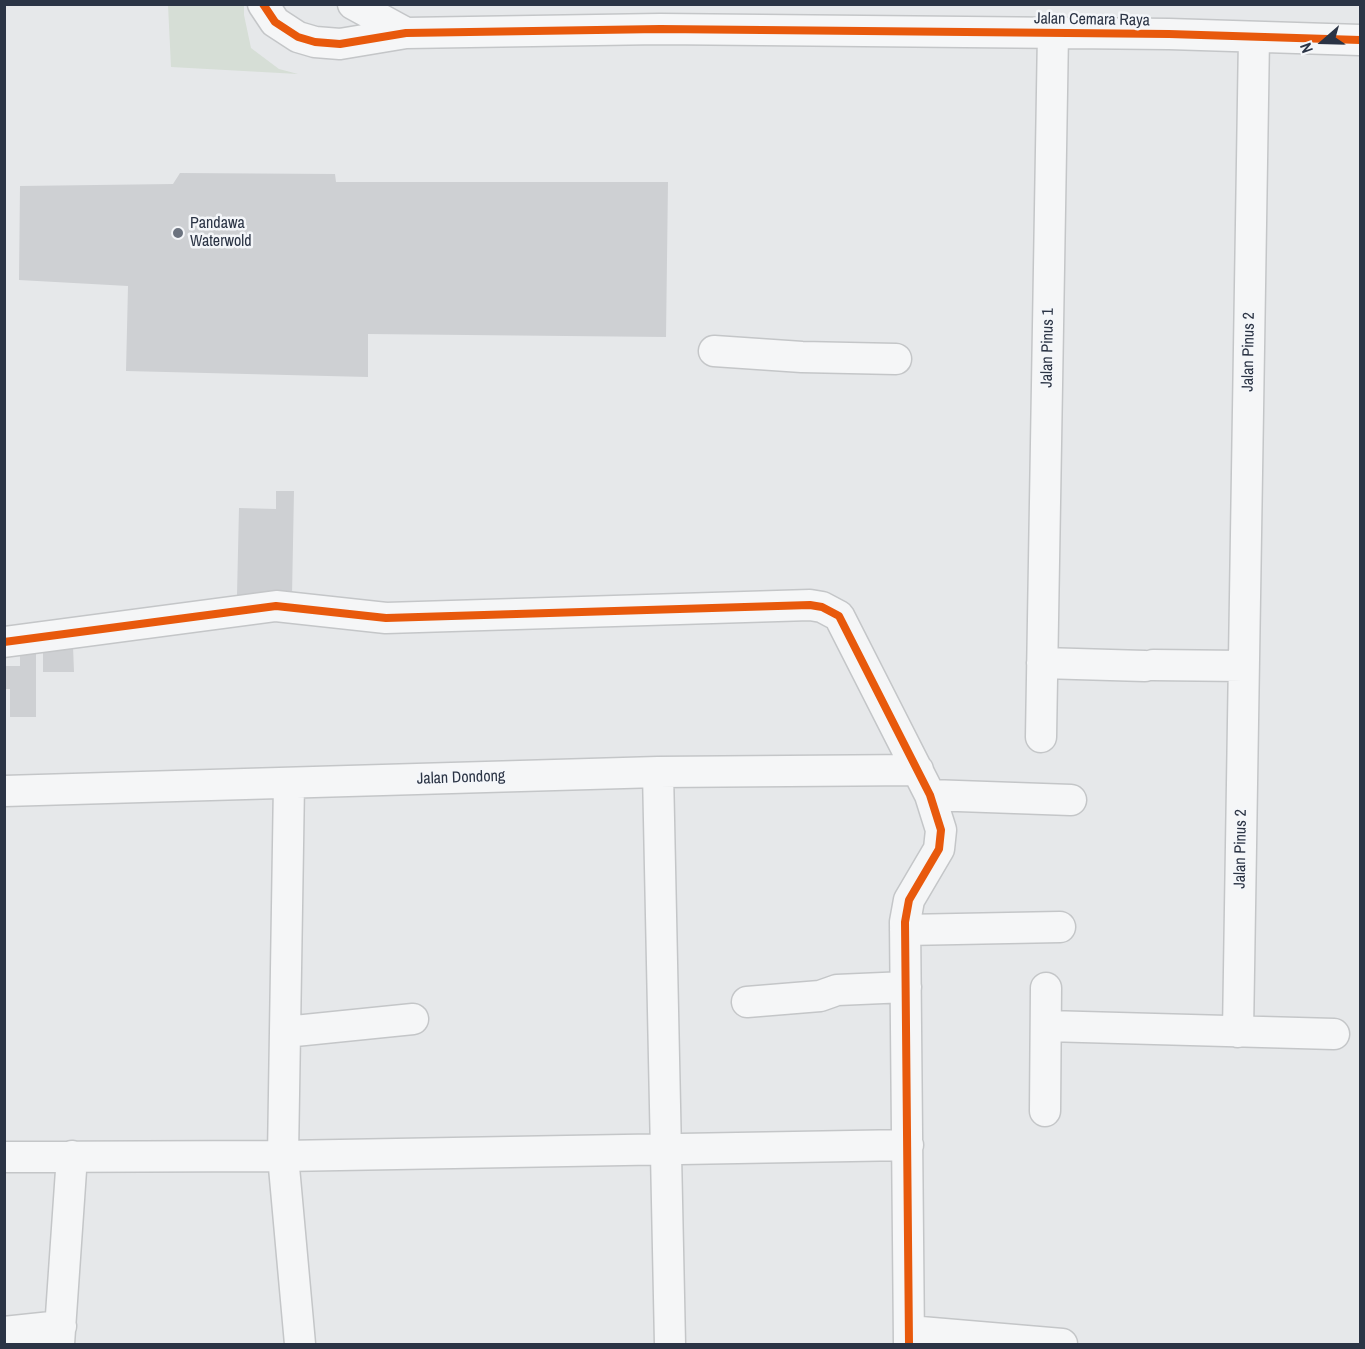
<!DOCTYPE html>
<style>
body{margin:0}
#map{position:relative;width:1365px;height:1349px;overflow:hidden;background:#e6e8ea;font-family:"Archivo Narrow",sans-serif}
canvas{display:block}
.frame{position:absolute;inset:0;border:6px solid #2b3445;pointer-events:none}
.north{position:absolute;left:1293px;top:12px;width:60px;height:60px;-webkit-text-stroke:4px #f4f6f9;paint-order:stroke;rotate:250deg;font-size:16px;font-weight:700;line-height:24px;text-align:center;color:#2b3445}
.north::after{content:'';display:block;margin:auto;width:21px;height:27px;background:#2b3445;clip-path:polygon(50% 0,100% 100%,50% 72%,0 100%)}
</style>
<div id="map">
<canvas width="1365" height="1349"></canvas>
<div class="frame"></div>
<div class="north">N</div>
</div>
<script>
const ctx = document.querySelector('canvas').getContext('2d');
ctx.lineJoin = 'round';
function paint(path, color) {
  ctx.fillStyle = color;
  ctx.fill(path, 'evenodd');
}
function toPath(rows) {
  const path = new Path2D();
  for (const r of rows) {
    path.moveTo(r[0], r[1]);
    for (let i = 2; i < r.length; i += 2) path.lineTo(r[i], r[i + 1]);
  }
  return path;
}
function strokePath(path, color, width, dash) {
  ctx.strokeStyle = color;
  ctx.lineWidth = width;
  ctx.lineCap = dash ? 'butt' : 'round';
  ctx.setLineDash(dash || []);
  ctx.stroke(path);
}
function drawText(font, color, halo, rows, align = 'center') {
  ctx.font = font + ' "Archivo Narrow",sans-serif';
  ctx.lineWidth = 5;
  ctx.setLineDash([]);
  ctx.textBaseline = 'middle';
  ctx.strokeStyle = halo;
  ctx.fillStyle = color;
  for (const [text, x, y, turn = 0] of rows) {
    ctx.save();
    ctx.translate(x, y);
    ctx.rotate((+turn || 0) * Math.PI / 180);
    ctx.textAlign = isNaN(turn) ? turn : align;
    if (halo) ctx.strokeText(text, 0, 0);
    ctx.fillText(text, 0, 0);
    ctx.restore();
  }
}
paint(toPath([
 [168,5,244,5,244,15,251,48,279,69,298,74,171,67]
]), '#d6ded6');
paint(toPath([
 [180,173,335,174,336,182,668,182,666,337,368,334,368,377,126,371,128,286,19,280,20,186,173,184],
 [276,491,294,491,292,596,237,595,239,508,276,509],
 [43,646,73,646,74,672,43,672],
 [20,652,36,652,36,717,10,717,10,689,4,689,4,666,20,666]
]), '#ced0d3');
const minor = toPath([
 [263,4,275,22,298,37,315,42,340,44,406,33,660,29,1169,34,1360,40],
 [353,4,406,33],
 [714,351,802,357,896,359],
 [4,642,276,606,386,618,810,605,822,607,839,616,930,795,941,830,939,849,909,900,905,922,909,1344],
 [1042,663,1145,666],
 [1153,665,1243,666],
 [1041,737,1053,33],
 [658,772,670,1344],
 [289,783,283,1156,300,1344],
 [4,791,658,772,918,770],
 [930,795,1071,800],
 [905,930,1060,927],
 [747,1002,820,996,837,990,906,987],
 [1047,1026,1334,1034],
 [285,1032,413,1019],
 [1238,1032,1254,37],
 [1045,1111,1046,988],
 [4,1157,283,1156,908,1145],
 [909,1331,1062,1344],
 [4,1332,61,1326],
 [59,1344,72,1156]
]);
strokePath(minor, '#c4c6c8', 33);
strokePath(minor, '#f5f6f7', 30);
strokePath(toPath([
 [263,4,275,22,298,37,315,42,340,44,406,33,660,29,1169,34,1360,40],
 [4,642,276,606,386,618,810,605,822,607,839,616,930,795,941,830,939,849,909,900,905,922,909,1344]
]), '#e8590c', 8);
for (const [x, y, r, color] of [
 [178,233,6,"#6c737f"]
]) {
  const dot = new Path2D();
  dot.arc(x, y, r, 0, 2 * Math.PI);
  ctx.fillStyle = color;
  ctx.fill(dot);
  strokePath(dot, '#f4f6f9', 2);
}
drawText('16px', '#2b3445', '#f4f6f9', [
 ["Jalan Cemara Raya",1092,20,1],
 ["Jalan Pinus 1",1048,348,-89],
 ["Jalan Pinus 2",1249,352,-89],
 ["Jalan Dondong",461,778,-2],
 ["Jalan Pinus 2",1241,849,-89]
]);
drawText('16px', '#2b3445', '#f4f6f9', [
 ["Pandawa",190,224],
 ["Waterwold",190,242]
], 'left');
</script>
